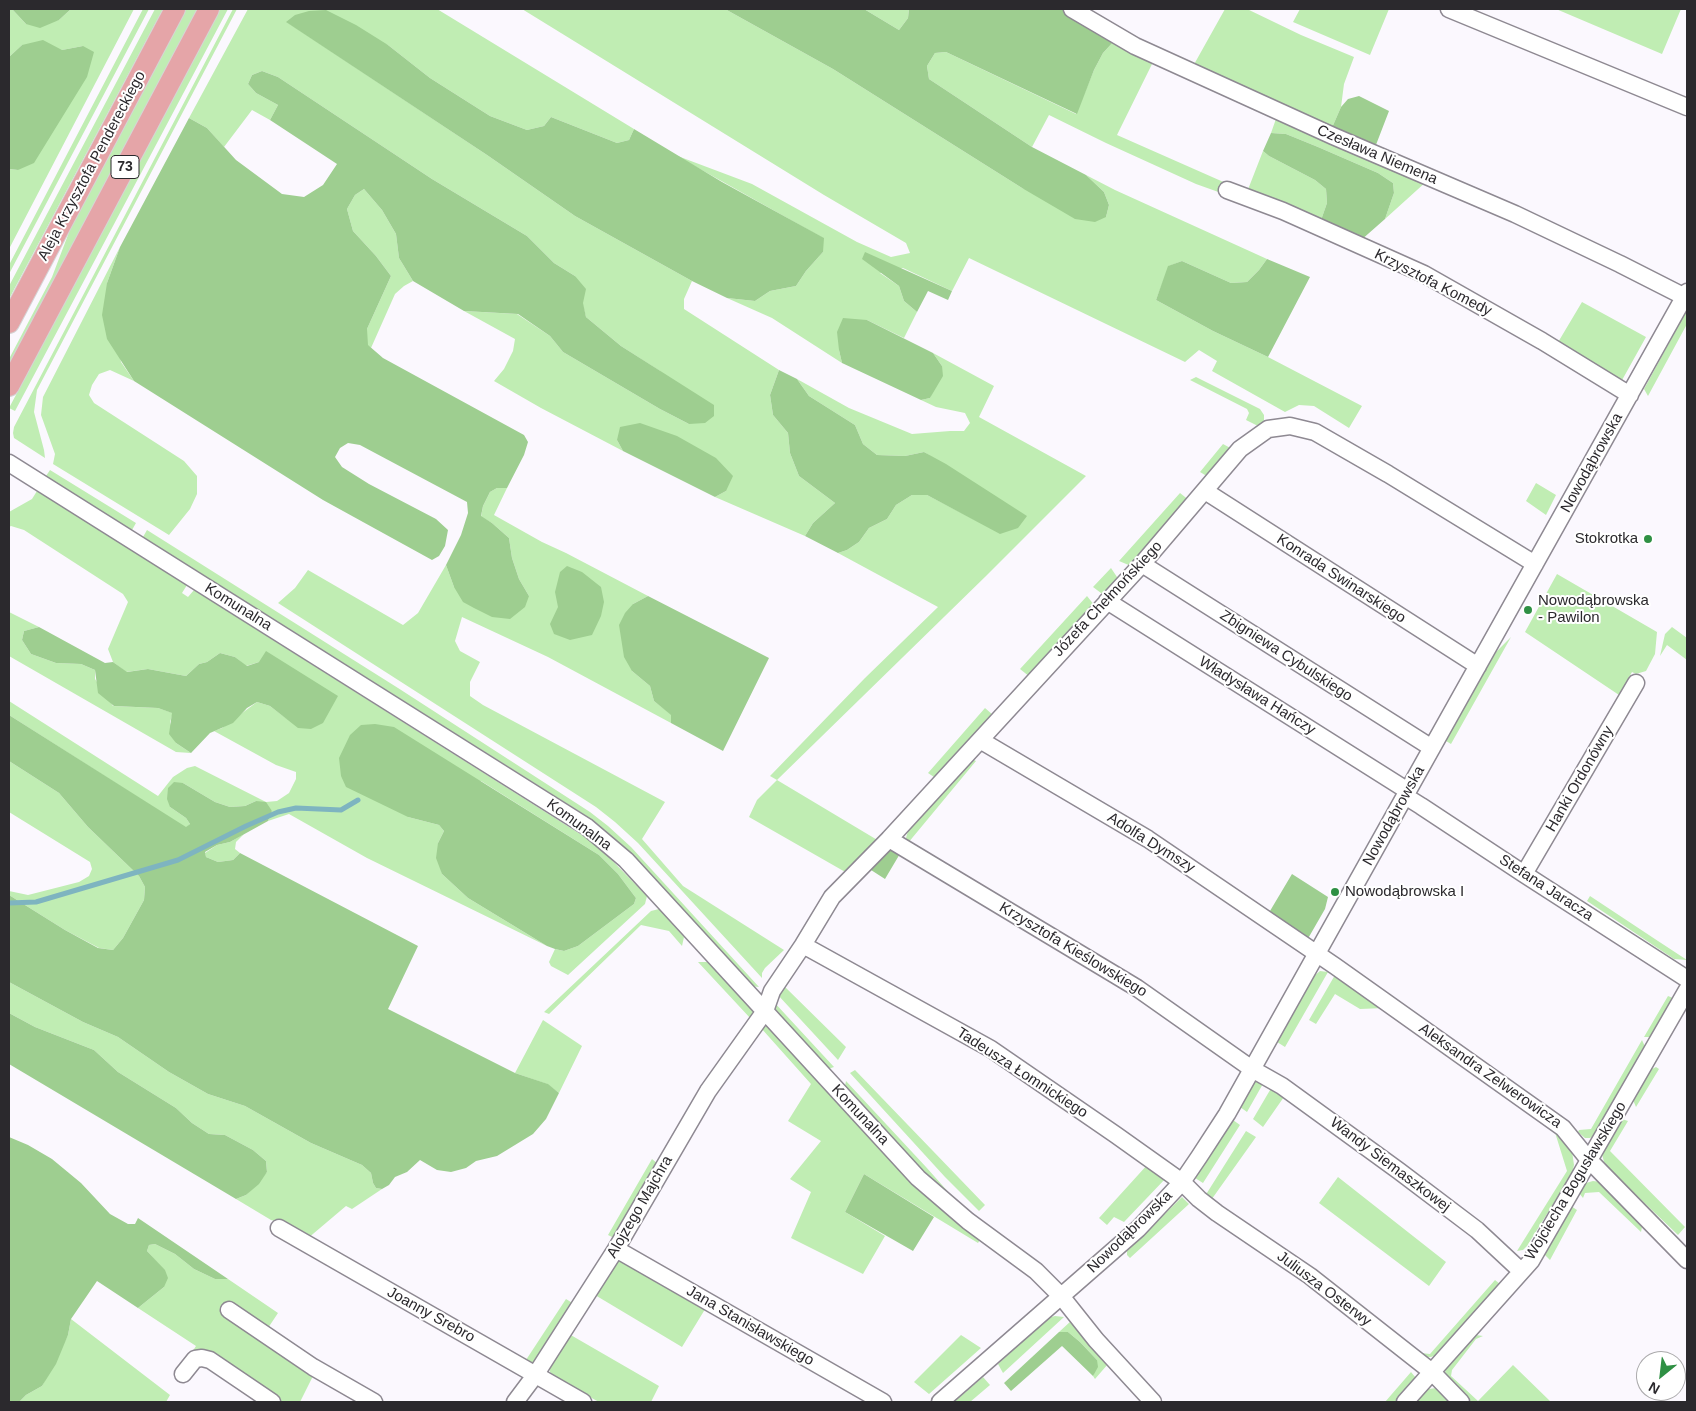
<!DOCTYPE html>
<meta charset="utf-8">
<style>
body{margin:0}
#map{position:relative;width:1696px;height:1411px;overflow:hidden;background:#fbf8fe;font-family:Helvetica,sans-serif}
canvas{display:block}
.frame{position:absolute;inset:0;border:10px solid #2b292d;pointer-events:none}
.north{position:absolute;left:1636px;top:1351px;width:50px;height:50px;box-sizing:border-box;background:#fff;border:1px solid #aaa9ab;border-radius:50%;rotate:209deg;font-size:14px;font-weight:700;line-height:20px;text-align:center;color:#2b292d}
.north::after{content:'';display:block;margin:auto;width:18px;height:22px;background:#2f9044;clip-path:polygon(50% 0,100% 100%,50% 72%,0 100%)}
</style>
<div id="map">
<canvas width="1696" height="1411"></canvas>
<div class="frame"></div>
<div class="north">N</div>
</div>
<script>
const ctx = document.querySelector('canvas').getContext('2d');
ctx.lineJoin = 'round';
function paint(path, color) {
  ctx.fillStyle = color;
  ctx.fill(path, 'evenodd');
}
function toPath(rows) {
  const path = new Path2D();
  for (const r of rows) {
    path.moveTo(r[0], r[1]);
    for (let i = 2; i < r.length; i += 2) path.lineTo(r[i], r[i + 1]);
  }
  return path;
}
function strokePath(path, color, width, dash) {
  ctx.strokeStyle = color;
  ctx.lineWidth = width;
  ctx.lineCap = dash ? 'butt' : 'round';
  ctx.setLineDash(dash || []);
  ctx.stroke(path);
}
function drawText(font, color, halo, rows, align = 'center') {
  ctx.font = font + ' Helvetica,sans-serif';
  ctx.lineWidth = 4;
  ctx.setLineDash([]);
  ctx.textBaseline = 'middle';
  ctx.strokeStyle = halo;
  ctx.fillStyle = color;
  for (const [text, x, y, turn = 0] of rows) {
    ctx.save();
    ctx.translate(x, y);
    ctx.rotate((+turn || 0) * Math.PI / 180);
    ctx.textAlign = isNaN(turn) ? turn : align;
    if (halo) ctx.strokeText(text, 0, 0);
    ctx.fillText(text, 0, 0);
    ctx.restore();
  }
}
paint(toPath([
 [9,9,12,9,26,24,59,20,71,9,134,9,9,249,9,169,18,170,83,46,62,50,22,45,9,57],
 [143,9,149,9,9,274,9,265],
 [155,9,163,9,9,299,9,286],
 [184,9,199,9,9,368,9,359,52,277,79,206],
 [220,9,228,9,15,411,9,408],
 [233,9,237,9,37,390,34,412,44,450,45,458,14,438,13,433,14,427],
 [248,9,437,9,634,129,629,140,617,143,551,117,544,126,527,130,490,116,430,78,388,45,287,22,487,155,575,216,692,281,684,299,684,309,779,370,770,395,773,415,788,433,790,453,799,476,835,503,813,523,805,536,715,497,726,491,617,440,623,451,541,408,494,381,504,369,513,351,515,339,464,311,517,314,550,336,563,352,660,409,689,424,660,371,621,346,586,317,575,276,554,263,527,236,432,179,278,77,262,71,252,75,248,84,256,93,278,105,270,120,252,110,224,147,207,128,189,118],
 [522,9,725,9,833,69,1022,188,1106,217,1109,205,1104,192,1086,175,1115,190,1267,259,1259,270,1247,282,1231,283,1182,261,1169,266,1156,300,1213,331,1268,357,1362,406,1349,428,1314,406,1299,405,1285,412,1212,371,1217,361,1199,350,1185,362,969,258,952,291,903,268,880,273,899,286,904,301,917,312,904,338,867,320,839,350,842,363,772,318,727,298,755,301,770,291,796,286,806,271,823,252,823,238,675,155,752,184,857,242,891,257,910,253,906,243,824,195],
 [864,9,909,9,908,18,899,30],
 [1225,9,1247,9,1301,35,1354,57,1344,84,1341,107,1331,130,1192,68],
 [1300,9,1389,9,1370,55,1293,22],
 [1556,9,1681,9,1662,54],
 [1115,40,1154,60,1117,135,1228,184,1224,194,1196,184,1106,143,1049,115,1032,147,929,79,927,66,935,53,946,52,1076,114,1094,70,1103,53],
 [1277,116,1427,181,1385,219,1394,193,1393,183,1378,173,1318,147,1286,134,1271,133],
 [1263,151,1269,156,1315,180,1326,189,1327,203,1320,223,1247,192],
 [364,189,382,210,396,234,399,258,413,281,404,286,395,294,371,348,367,345,367,329,391,276,376,256,353,231,347,209,355,195],
 [120,247,107,283,121,362,134,381,110,370,99,374,92,385,89,395,94,403,184,461,197,476,197,494,190,509,169,535,53,464,55,454,41,415,43,397],
 [1582,302,1646,337,1621,382,1557,344],
 [1687,310,1687,324,1648,396,1644,389],
 [933,353,994,386,979,417,1086,476,986,576,777,780,879,841,847,873,749,817,757,800,777,780,770,776,865,678,938,607,838,553,847,550,859,542,869,528,887,519,896,505,912,495,927,495,1000,533,1026,516,924,452,905,456,877,455,863,444,855,425,809,396,797,379,849,408,912,434,950,431,964,431,970,423,965,413,936,407,921,400,930,398,942,366],
 [1196,377,1260,409,1264,415,1264,420,1260,427,1246,420,1249,413,1247,409,1190,380],
 [1223,444,1234,450,1210,478,1200,472],
 [50,470,136,523,132,530,46,476],
 [1536,483,1556,495,1546,515,1526,501],
 [497,488,507,488,494,515,542,542,566,553,648,596,633,604,632,671,650,686,654,701,672,715,671,723,548,657,462,617,455,641,460,651,480,662,470,682,470,696,483,705,665,802,642,839,683,886,784,950,765,968,762,973,762,978,638,843,615,822,596,807,278,603,295,588,308,570,403,625,418,613,446,565,454,587,529,596,519,579,512,558,509,538,492,523,481,517,483,506,490,492],
 [37,491,187,585,182,593,188,597,194,590,596,844,647,896,645,904,568,975,551,966,549,962,555,949,564,951,578,946,634,904,636,898,618,874,599,855,481,781,408,817,439,825,444,831,438,843,442,874,468,898,547,946,367,858,289,814,268,821,272,811,256,801,245,806,230,807,215,802,183,783,170,807,186,818,190,824,186,828,9,715,9,701,158,796,173,777,187,768,195,766,266,802,277,801,289,793,296,779,296,772,276,765,214,731,222,728,257,702,270,706,287,719,259,662,246,666,235,657,220,653,207,662,199,664,186,676,148,669,126,672,113,662,108,649,128,602,123,594,24,530,11,526,9,527,9,512,32,499],
 [1180,493,1190,501,1131,566,1119,561],
 [147,530,398,688,590,812,608,826,631,847,759,987,751,986,623,848,606,831,585,815,143,537],
 [1111,568,1119,580,1105,596,1093,587],
 [1557,574,1657,632,1655,654,1646,671,1636,674,1632,672,1619,695,1525,632],
 [1087,596,1095,606,1030,677,1020,669],
 [9,612,39,627,24,631,22,640,31,654,56,663,81,664,95,670,95,679,113,706,158,708,173,713,170,722,176,743,191,753,176,752,9,656],
 [1672,627,1687,638,1687,660,1667,645,1660,656,1665,634],
 [1511,637,1451,744,1446,741,1496,652],
 [985,708,993,715,937,779,928,773],
 [972,759,976,761,908,843,906,838,908,831,913,823],
 [9,761,59,793,88,827,139,876,145,887,144,900,123,938,113,950,99,948,65,930,9,895,9,891,28,895,79,882,89,876,92,869,90,862,9,812],
 [244,834,236,842,235,849,240,853,233,860,218,862,206,857,205,853,217,845,230,842],
 [1590,896,1658,941,1687,960,1674,959,1587,901],
 [659,909,684,937,682,946,669,931,641,925,549,1014,544,1012,651,911],
 [698,962,708,962,752,1009,754,1015,751,1019],
 [1320,971,1328,972,1285,1047,1277,1042,1314,976],
 [1335,975,1385,1008,1360,1009,1335,994,1316,1024,1309,1020],
 [9,982,83,1022,118,1037,169,1072,208,1094,245,1106,311,1143,362,1165,371,1173,373,1183,376,1188,382,1189,352,1209,346,1206,307,1239,279,1222,271,1220,236,1199,246,1195,267,1172,266,1161,253,1150,225,1135,209,1134,192,1123,176,1108,118,1072,94,1050,35,1027,9,1013],
 [783,985,846,1047,838,1060,777,994],
 [1668,996,1673,998,1651,1037,1644,1037],
 [773,1001,834,1067,828,1069,774,1010],
 [543,1020,582,1046,559,1093,547,1084,515,1073],
 [767,1026,825,1087,980,1240,978,1243,864,1174,845,1212,885,1236,863,1274,791,1238,811,1192,790,1179,821,1141,788,1121,811,1084,761,1028],
 [1642,1040,1646,1049,1595,1135,1590,1138,1585,1138,1578,1132,1579,1130,1591,1129],
 [1656,1067,1659,1069,1636,1107,1633,1100,1652,1069],
 [855,1070,985,1205,979,1211,945,1177,850,1073],
 [1257,1078,1264,1082,1247,1112,1240,1107],
 [846,1081,926,1167,959,1204,923,1171,845,1086],
 [1273,1085,1286,1094,1263,1127,1253,1119],
 [1622,1119,1628,1121,1610,1151,1685,1227,1678,1235,1613,1173,1604,1162,1602,1154],
 [1233,1120,1240,1125,1203,1183,1195,1178],
 [1553,1126,1572,1151,1574,1165,1572,1174,1527,1246,1523,1250,1517,1251,1567,1171],
 [1246,1131,1256,1137,1209,1203,1205,1196],
 [652,1159,658,1164,616,1236,612,1237,608,1235],
 [1148,1164,1166,1178,1124,1222,1114,1217,1107,1225,1099,1218],
 [1338,1177,1446,1262,1429,1286,1319,1203],
 [1593,1181,1601,1182,1643,1222,1641,1232,1599,1192,1585,1193,1583,1198,1579,1193,1586,1183],
 [1182,1197,1189,1204,1130,1258,1127,1255,1127,1251],
 [1571,1206,1577,1210,1550,1260,1543,1253],
 [155,1244,175,1254,194,1269,215,1279,228,1279,278,1313,266,1331,314,1374,300,1402,280,1402,189,1357,196,1346,138,1308,164,1287,164,1270,147,1251,149,1245],
 [624,1258,707,1306,682,1347,595,1295,617,1260],
 [1495,1280,1500,1284,1436,1355,1431,1357,1421,1357,1421,1353,1430,1354],
 [566,1299,574,1304,534,1364,528,1365,524,1363],
 [1055,1316,1064,1317,1003,1373,998,1364,1048,1318],
 [71,1319,170,1395,166,1402,19,1402,26,1395,42,1386,68,1335],
 [1071,1321,1108,1364,1095,1379,1093,1376,1097,1360,1080,1342,1068,1332,1059,1332],
 [569,1334,659,1386,651,1402,599,1402,555,1378,550,1372,549,1366],
 [961,1335,981,1348,929,1394,914,1382],
 [1476,1335,1483,1336,1476,1339,1452,1370,1451,1376,1478,1401,1513,1365,1551,1402,1471,1402,1448,1377,1445,1372,1447,1366],
 [1411,1372,1416,1378,1395,1402,1385,1402],
 [983,1377,990,1385,970,1402,954,1402],
 [1436,1388,1443,1391,1453,1402,1415,1402,1424,1392,1429,1389]
]), '#c0edb3');
paint(toPath([
 [12,9,71,9,59,20,40,28,26,24],
 [725,9,864,9,899,30,908,18,909,9,1065,9,1115,40,1103,53,1094,70,1077,114,946,52,935,53,927,66,929,79,1032,147,1086,175,1104,192,1109,205,1106,217,1095,222,1075,219,1022,188,833,69],
 [326,10,356,25,388,45,430,78,490,116,527,130,544,126,551,117,617,143,629,140,634,129,722,182,824,238,823,252,806,271,796,286,770,291,755,301,727,298,692,281,575,216,487,155,286,22,295,15,309,11],
 [43,40,62,50,83,46,94,52,87,77,34,163,18,170,9,169,9,57,22,45],
 [262,71,278,77,432,179,527,236,554,263,575,276,586,289,583,303,586,317,621,346,714,405,714,416,705,423,689,424,660,409,563,352,550,336,518,314,464,311,413,281,399,258,396,234,382,210,364,189,355,195,347,209,353,231,376,256,391,276,367,329,368,345,383,358,524,435,528,442,524,455,507,488,497,488,490,492,483,506,481,516,492,523,509,538,512,558,519,579,529,596,525,607,510,619,492,617,474,608,463,602,454,587,446,565,461,535,468,513,467,502,360,445,348,443,340,448,335,457,342,467,369,484,436,519,448,530,445,546,439,556,432,560,323,500,134,381,107,339,102,315,107,283,120,247,189,118,207,128,236,160,282,194,304,197,323,185,337,164,270,120,278,105,256,93,248,84,252,75],
 [1359,96,1389,111,1374,150,1331,130,1341,107,1348,99],
 [1271,133,1286,134,1318,147,1378,173,1393,183,1394,193,1385,219,1360,241,1320,223,1327,203,1326,189,1315,180,1269,156,1263,151],
 [865,252,952,291,948,300,928,291,917,312,904,301,899,286,862,259],
 [1267,259,1310,277,1268,357,1213,331,1156,300,1168,266,1182,261,1231,283,1247,282,1259,270],
 [843,318,867,320,933,353,942,366,943,376,930,398,921,400,842,363,839,350,837,332],
 [779,370,797,379,809,396,855,425,863,444,877,455,905,456,924,452,946,464,1027,516,1018,528,1000,534,927,495,912,495,896,505,887,519,869,528,859,542,847,550,838,553,805,536,813,523,835,503,799,476,790,453,788,433,773,415,770,395],
 [640,423,677,436,716,458,733,476,726,491,715,497,623,451,617,440,620,427],
 [567,566,582,572,601,587,604,602,601,616,592,635,570,640,554,634,550,624,558,607,555,592,560,572],
 [648,596,769,658,723,751,671,723,671,715,654,701,650,686,632,671,624,657,619,625,625,613,633,604],
 [39,627,105,663,113,662,127,672,148,669,186,676,199,664,207,662,220,653,235,657,247,666,259,662,266,651,338,696,323,723,311,729,298,728,270,706,257,702,247,708,233,723,210,733,191,753,176,743,169,734,172,713,158,708,114,706,98,693,95,670,81,664,56,663,31,654,22,640,24,631],
 [9,715,186,827,190,824,186,818,170,807,167,799,168,788,174,782,183,783,215,802,230,807,245,806,256,801,266,802,272,811,268,821,230,842,217,845,205,852,206,857,218,862,233,860,240,853,418,946,388,1009,515,1073,548,1084,559,1093,546,1119,533,1134,497,1156,476,1161,466,1168,451,1172,437,1170,420,1160,407,1172,395,1177,389,1185,382,1189,376,1188,373,1183,371,1173,362,1165,311,1143,245,1106,208,1094,169,1072,118,1037,83,1022,9,982,9,895,65,930,98,948,113,950,123,938,144,900,145,887,139,876,88,827,59,793,9,761],
 [375,724,394,727,599,855,618,874,636,898,634,904,578,946,564,951,555,949,547,946,468,898,442,874,436,858,438,843,444,831,439,825,408,817,346,787,341,776,339,758,350,735,361,725],
 [887,847,901,852,885,879,871,870],
 [1292,874,1328,897,1325,909,1306,942,1267,916],
 [9,1013,35,1027,94,1050,118,1072,176,1108,192,1123,209,1134,225,1135,253,1150,266,1161,267,1172,259,1184,246,1195,236,1199,9,1064],
 [9,1137,28,1145,52,1159,81,1183,110,1214,128,1224,135,1224,138,1218,228,1279,215,1279,194,1269,175,1254,155,1244,149,1245,147,1251,165,1270,168,1278,164,1287,138,1308,97,1281,71,1319,68,1335,56,1364,42,1386,26,1395,19,1402,9,1402],
 [864,1174,934,1217,913,1251,845,1212],
 [1059,1332,1068,1332,1080,1342,1097,1360,1098,1367,1093,1376,1062,1346,1011,1391,1004,1383]
]), '#9ece90');
strokePath(toPath([
 [9,903,36,902,178,860,246,826,278,812,296,808,341,810,358,800]
]), '#7eb4c0', 5);
const minor = toPath([
 [1072,9,1135,46,1333,136,1515,214,1620,264,1685,297],
 [1449,9,1687,107],
 [1227,190,1283,211,1424,274,1542,341,1630,395],
 [9,463,587,827,626,860,918,1178,968,1221,1036,1271,1061,1296,1096,1340,1153,1402],
 [1205,491,1478,666],
 [1142,564,1432,748],
 [1107,601,1408,791],
 [980,740,1148,839,1335,966,1563,1128,1589,1160,1687,1260],
 [1405,796,1421,806,1524,874,1687,979],
 [889,839,1137,988,1252,1069,1282,1086,1399,1171,1477,1230,1521,1271],
 [1524,874,1636,683],
 [803,945,991,1049,1116,1135,1182,1182,1199,1199,1217,1213,1310,1276,1432,1372,1461,1402],
 [279,1228,583,1402],
 [616,1249,883,1402],
 [229,1310,313,1367,374,1402],
 [183,1374,195,1359,202,1358,210,1360,272,1402],
 [515,1402,536,1374,616,1249,708,1091,765,1011,772,991,803,945,832,897,889,839,1142,564,1240,449,1268,429,1290,426,1315,432,1388,474,1535,564],
 [940,1402,1138,1229,1182,1182,1199,1157,1227,1114,1687,292],
 [1405,1402,1531,1261,1687,990]
]);
const major = toPath([
 [9,323,175,9],
 [9,386,209,9]
]);
strokePath(minor, '#8e8992', 19);
strokePath(major, '#d5d4d5', 22);
strokePath(minor, '#fff', 16);
strokePath(major, '#e5a5a8', 20);
for (const [x, y, r, color] of [
 [1648,539,5,"#2f9044"],
 [1528,610,5,"#2f9044"],
 [1335,892,5,"#2f9044"]
]) {
  const dot = new Path2D();
  dot.arc(x, y, r, 0, 2 * Math.PI);
  ctx.fillStyle = color;
  ctx.fill(dot);
  strokePath(dot, '#fff', 2);
}
for (const [x, y, w] of [
 [125,167,28]
]) {
  const box = new Path2D();
  box.roundRect(x - w / 2, y - 11.5, w, 23, 4);
  ctx.fillStyle = '#fff';
  ctx.fill(box);
  strokePath(box, '#2b292d', 1);
}
drawText('bold 14px', '#2b292d', null, [
 ["73",125,167]
]);
drawText('15px', '#2b292d', '#fff', [
 ["Czesława Niemena",1377,155,23],
 ["Aleja Krzysztofa Pendereckiego",92,166,-62],
 ["Krzysztofa Komedy",1433,283,27],
 ["Nowodąbrowska",1592,463,-61],
 ["Konrada Swinarskiego",1341,579,33],
 ["Józefa Chełmońskiego",1108,599,-47],
 ["Komunalna",238,607,32],
 ["Zbigniewa Cybulskiego",1286,656,33],
 ["Władysława Hańczy",1257,696,32],
 ["Hanki Ordonówny",1580,779,-60],
 ["Nowodąbrowska",1394,816,-61],
 ["Komunalna",579,825,36],
 ["Adolfa Dymszy",1151,843,32],
 ["Stefana Jaracza",1546,888,33],
 ["Krzysztofa Kieślowskiego",1073,950,31],
 ["Tadeusza Łomnickiego",1022,1073,33],
 ["Aleksandra Zelwerowicza",1490,1076,35],
 ["Komunalna",860,1115,47],
 ["Wandy Siemaszkowej",1390,1165,37],
 ["Wojciecha Bogusławskiego",1576,1181,-59],
 ["Alojzego Majchra",640,1207,-60],
 ["Nowodąbrowska",1130,1232,-44],
 ["Juliusza Osterwy",1324,1289,37],
 ["Joanny Srebro",431,1315,29],
 ["Jana Stanisławskiego",750,1326,30]
]);
drawText('15px', '#2b292d', '#fff', [
 ["Stokrotka",1638,539,"right"],
 ["Nowodąbrowska",1538,601],
 ["- Pawilon",1538,618],
 ["Nowodąbrowska I",1345,892]
], 'left');
</script>
